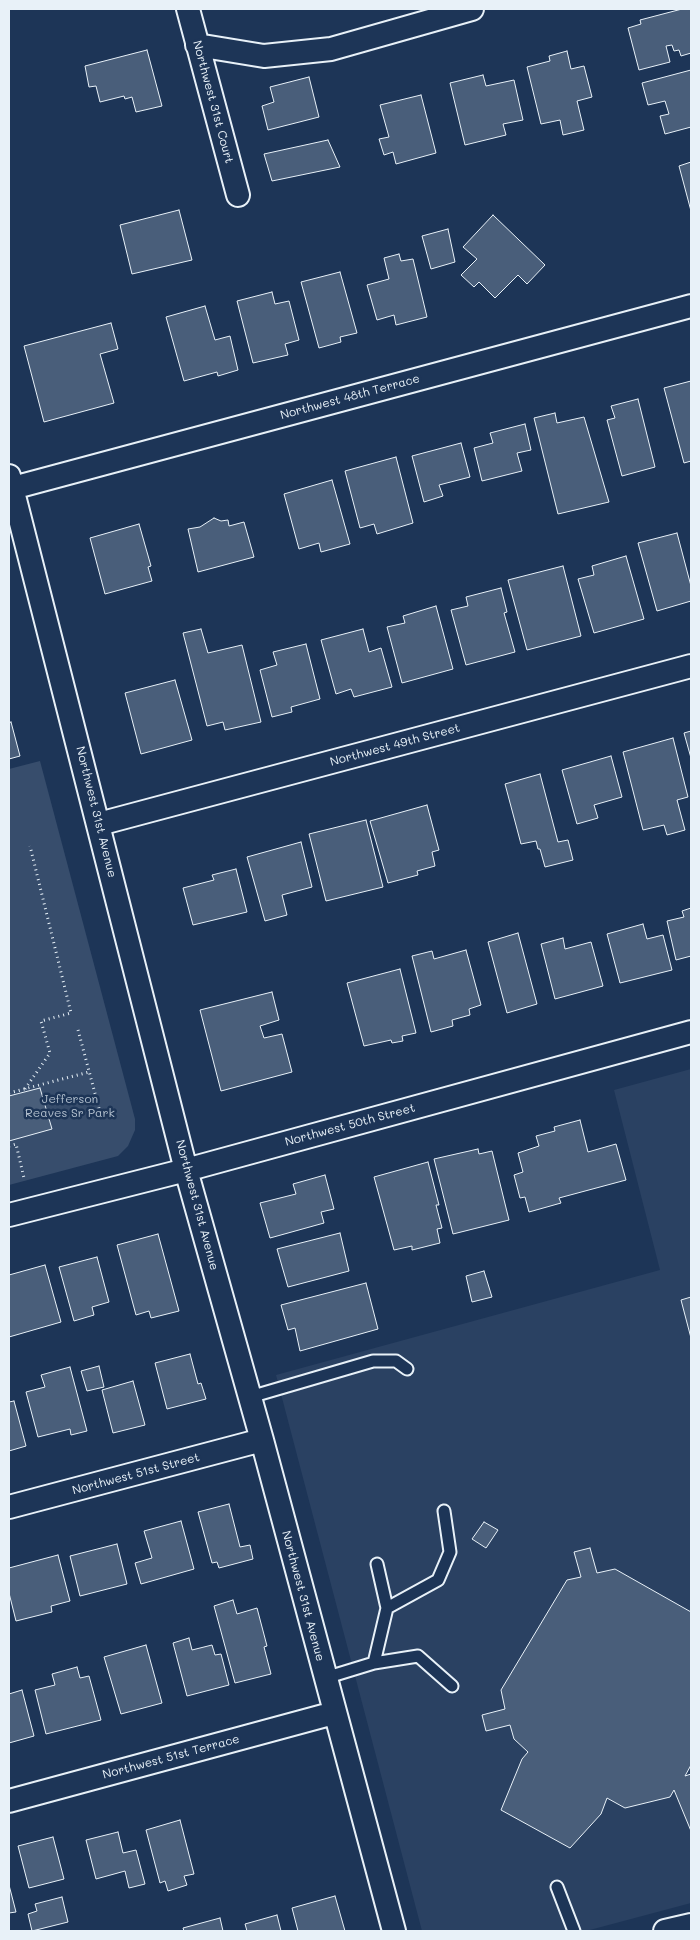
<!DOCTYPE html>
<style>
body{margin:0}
#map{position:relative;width:700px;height:1940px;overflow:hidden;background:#1d3557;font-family:Mali,sans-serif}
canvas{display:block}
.frame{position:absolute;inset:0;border:10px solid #e8f1f8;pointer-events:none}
</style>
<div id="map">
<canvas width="700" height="1940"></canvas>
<div class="frame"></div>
</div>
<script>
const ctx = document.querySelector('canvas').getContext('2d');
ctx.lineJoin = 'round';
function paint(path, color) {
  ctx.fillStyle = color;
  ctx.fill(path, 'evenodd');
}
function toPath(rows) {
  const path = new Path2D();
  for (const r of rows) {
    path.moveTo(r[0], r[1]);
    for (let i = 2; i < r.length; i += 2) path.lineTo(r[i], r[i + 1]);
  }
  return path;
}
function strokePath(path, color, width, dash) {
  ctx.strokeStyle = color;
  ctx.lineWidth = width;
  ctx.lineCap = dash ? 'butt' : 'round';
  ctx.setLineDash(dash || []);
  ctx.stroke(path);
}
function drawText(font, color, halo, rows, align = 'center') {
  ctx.font = font + ' Mali,sans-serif';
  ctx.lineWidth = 5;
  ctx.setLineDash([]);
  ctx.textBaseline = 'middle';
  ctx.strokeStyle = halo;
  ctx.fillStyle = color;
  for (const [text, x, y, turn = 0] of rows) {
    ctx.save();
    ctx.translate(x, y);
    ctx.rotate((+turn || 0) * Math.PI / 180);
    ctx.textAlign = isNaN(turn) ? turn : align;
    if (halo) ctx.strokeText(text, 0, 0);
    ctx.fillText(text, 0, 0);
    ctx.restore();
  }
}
paint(toPath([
 [691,1069,691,1903,586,1931,422,1931,276,1375,660,1270,614,1090]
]), '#2a4162');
paint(toPath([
 [40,761,135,1119,135,1130,128,1146,118,1156,9,1185,9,769]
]), '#374d6c');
const building = toPath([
 [682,9,691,9,691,53,681,56,679,50,674,51,672,45,666,46,670,62,639,70,628,28,641,24,640,20,682,9],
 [147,50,162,106,136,112,132,97,125,99,124,96,100,102,96,86,89,87,85,66,147,50],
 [567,51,571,69,584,66,592,97,577,101,584,130,563,135,560,120,541,124,527,67,550,61,549,56,567,51],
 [691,70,691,127,665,134,660,116,669,114,665,101,648,105,642,83,691,70],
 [483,75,486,86,514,80,523,120,503,124,506,135,465,145,450,83,483,75],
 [309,77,319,117,268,130,262,106,274,102,270,87,309,77],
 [421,95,436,153,396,164,393,152,384,155,379,139,389,137,380,105,421,95],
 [328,140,340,167,272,181,264,154,328,140],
 [691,162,691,211,679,166,691,162],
 [179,210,192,260,132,274,120,225,179,210],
 [493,215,545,265,527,284,518,275,495,298,479,282,474,287,461,275,477,259,463,247,493,215],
 [448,229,455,262,431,269,422,236,448,229],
 [399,254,401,261,413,259,427,317,396,325,394,315,377,320,367,285,389,279,384,258,399,254],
 [340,272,357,333,340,337,341,342,319,348,301,282,340,272],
 [272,292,275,304,289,301,299,340,285,344,288,355,253,363,237,301,272,292],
 [205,306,215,340,230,336,238,370,218,376,217,372,184,381,166,317,205,306],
 [111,323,118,349,100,354,114,403,44,422,24,346,111,323],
 [691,381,691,461,684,463,664,388,691,381],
 [638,399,655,467,622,476,607,420,615,418,611,406,638,399],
 [555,413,557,423,584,417,609,502,558,514,534,418,555,413],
 [525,424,531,450,517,453,522,471,482,481,474,448,493,443,490,433,525,424],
 [461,443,470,477,439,485,443,496,424,502,412,456,461,443],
 [396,457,413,523,377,534,374,524,360,528,345,471,396,457],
 [332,480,350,544,321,552,319,543,299,549,284,494,332,480],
 [214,518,221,521,228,520,229,526,244,522,254,557,198,572,188,529,200,527,214,518],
 [139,524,151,566,148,567,152,581,105,594,90,538,139,524],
 [677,533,691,586,691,601,657,611,638,543,677,533],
 [626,556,644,619,594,633,578,579,594,575,592,566,626,556],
 [563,566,581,636,527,650,508,580,563,566],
 [501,588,507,612,504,613,515,652,466,665,451,610,468,606,466,597,501,588],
 [436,606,453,669,402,683,387,627,405,623,403,616,436,606],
 [201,629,208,653,242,645,261,722,225,730,223,722,207,726,183,633,201,629],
 [363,629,369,652,381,648,392,687,354,697,351,689,336,694,321,640,363,629],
 [306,644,320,699,291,707,292,712,272,717,260,670,277,665,273,652,306,644],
 [175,680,192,740,141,754,125,693,175,680],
 [11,722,20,756,9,759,9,723,11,722],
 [691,731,691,758,684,733,691,731],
 [673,738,688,797,677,800,685,830,667,835,664,825,643,830,623,752,673,738],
 [611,756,622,797,594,805,598,818,577,824,562,770,611,756],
 [540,774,558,842,568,840,573,860,545,867,540,849,538,849,536,841,521,844,505,784,540,774],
 [427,805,439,850,432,852,435,866,417,871,418,875,388,883,370,821,427,805],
 [366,820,383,887,326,901,309,834,366,820],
 [301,842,312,887,282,895,287,915,265,921,247,857,301,842],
 [236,869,247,912,193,925,183,888,214,880,212,875,236,869],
 [691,908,691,956,676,960,667,921,684,917,682,911,691,908],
 [643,924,647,939,663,935,672,970,620,983,607,934,643,924],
 [518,933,537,1004,507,1013,488,942,518,933],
 [563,938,565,949,591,942,603,986,555,999,541,944,563,938],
 [466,950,481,1005,469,1009,470,1015,452,1020,453,1026,431,1032,412,956,432,951,434,959,466,950],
 [400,969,416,1033,402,1036,403,1041,392,1043,391,1040,364,1046,347,983,400,969],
 [272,992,279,1020,260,1026,264,1038,282,1034,292,1072,221,1091,200,1010,272,992],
 [40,1088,52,1129,9,1141,9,1096,40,1088],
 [580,1120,588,1152,616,1144,626,1180,559,1198,561,1203,529,1212,525,1197,520,1198,514,1175,523,1172,518,1153,539,1146,536,1136,555,1131,554,1127,580,1120],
 [478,1149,479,1154,492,1151,509,1220,453,1234,434,1159,478,1149],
 [428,1162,439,1205,436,1205,442,1228,437,1229,440,1243,412,1250,412,1246,394,1250,374,1177,428,1162],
 [325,1175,334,1209,321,1212,324,1223,270,1238,260,1203,296,1194,293,1184,325,1175],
 [340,1233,349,1271,288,1287,277,1249,340,1233],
 [158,1234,179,1311,151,1318,149,1311,136,1315,117,1245,158,1234],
 [97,1257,109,1302,92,1307,94,1315,74,1321,59,1267,97,1257],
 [45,1265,61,1322,9,1337,9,1275,45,1265],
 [484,1271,492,1297,472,1302,466,1276,484,1271],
 [366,1283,378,1329,300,1351,295,1328,288,1330,281,1305,366,1283],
 [691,1297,691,1338,681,1300,691,1297],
 [190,1354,198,1384,201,1383,206,1399,167,1409,155,1363,190,1354],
 [99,1366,104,1387,87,1391,81,1371,99,1366],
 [70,1367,87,1431,71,1435,70,1429,38,1437,26,1392,45,1387,41,1375,70,1367],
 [133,1381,145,1425,113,1433,102,1390,133,1381],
 [14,1401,26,1446,9,1451,9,1402,14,1401],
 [229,1504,240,1547,250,1545,253,1559,219,1568,217,1562,212,1563,198,1512,229,1504],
 [181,1521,194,1569,141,1584,135,1563,152,1558,144,1531,181,1521],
 [484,1522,498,1530,486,1548,472,1539,484,1522],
 [117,1544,127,1584,80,1596,70,1556,117,1544],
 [590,1548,597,1573,615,1569,691,1612,691,1765,685,1776,691,1774,691,1831,674,1790,670,1797,625,1808,607,1798,601,1814,570,1848,501,1810,522,1759,528,1752,514,1739,510,1725,486,1731,482,1715,505,1709,501,1690,567,1580,581,1577,574,1552,590,1548],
 [58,1555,70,1601,51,1606,52,1612,16,1621,9,1593,9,1568,58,1555],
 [233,1600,237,1614,257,1608,267,1646,264,1647,271,1674,235,1683,214,1606,233,1600],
 [189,1638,192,1650,212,1645,215,1655,221,1654,229,1685,187,1696,173,1643,189,1638],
 [146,1645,162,1703,121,1714,104,1657,146,1645],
 [77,1667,80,1678,89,1676,101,1720,46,1734,35,1690,55,1685,52,1674,77,1667],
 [22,1690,34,1736,9,1743,9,1694,22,1690],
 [180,1820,194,1874,184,1876,187,1885,168,1891,165,1881,160,1883,146,1830,180,1820],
 [118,1832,123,1853,136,1850,145,1884,129,1888,125,1871,96,1879,86,1840,118,1832],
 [53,1837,64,1879,29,1888,18,1846,53,1837],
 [9,1885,16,1912,9,1913,9,1885],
 [335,1896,345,1931,298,1931,292,1908,335,1896],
 [62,1897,68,1922,32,1931,28,1914,37,1911,35,1904,62,1897],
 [277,1915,281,1931,247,1931,245,1924,277,1915],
 [220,1918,223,1931,184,1931,183,1928,220,1918]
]);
paint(building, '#495e7a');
strokePath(building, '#e8f1f8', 1);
const lane = toPath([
 [250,1397,373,1361,396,1361,407,1369],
 [387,1608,438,1580,450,1552,444,1511],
 [374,1663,418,1656,452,1686],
 [325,1678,374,1663,387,1608,377,1564],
 [557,1887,574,1931]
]);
const street = toPath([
 [188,9,238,195],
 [197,45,264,56,331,49,472,9],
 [9,476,186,1170,262,1440,394,1931],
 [9,489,691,306],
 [99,824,691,666],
 [9,1215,186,1170,691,1032],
 [9,1507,262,1440],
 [9,1801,334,1713],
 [665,1931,691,1925]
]);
strokePath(lane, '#e8f1f8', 15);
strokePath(street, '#e8f1f8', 26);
strokePath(toPath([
 [78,1030,100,1112],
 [25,1089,50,1053,41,1021,71,1013,30,846],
 [9,1093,89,1072],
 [9,1146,16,1144,24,1178]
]), '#e8f1f8', 3, [1, 4]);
strokePath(lane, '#1d3557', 11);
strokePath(street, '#1d3557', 22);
drawText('12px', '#e8f1f8', '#1d3557', [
 ["Northwest 31st Court",213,102,75],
 ["Northwest 48th Terrace",350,397,-15],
 ["Northwest 49th Street",395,745,-15],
 ["Northwest 31st Avenue",96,812,76],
 ["Northwest 50th Street",350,1125,-15],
 ["Northwest 31st Avenue",197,1205,75],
 ["Northwest 51st Street",136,1474,-15],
 ["Northwest 31st Avenue",303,1596,75],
 ["Northwest 51st Terrace",171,1757,-15]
]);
drawText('12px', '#b3c0ce', '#1d3557', [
 ["Jefferson",70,1099],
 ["Reaves Sr Park",70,1113]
]);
</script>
